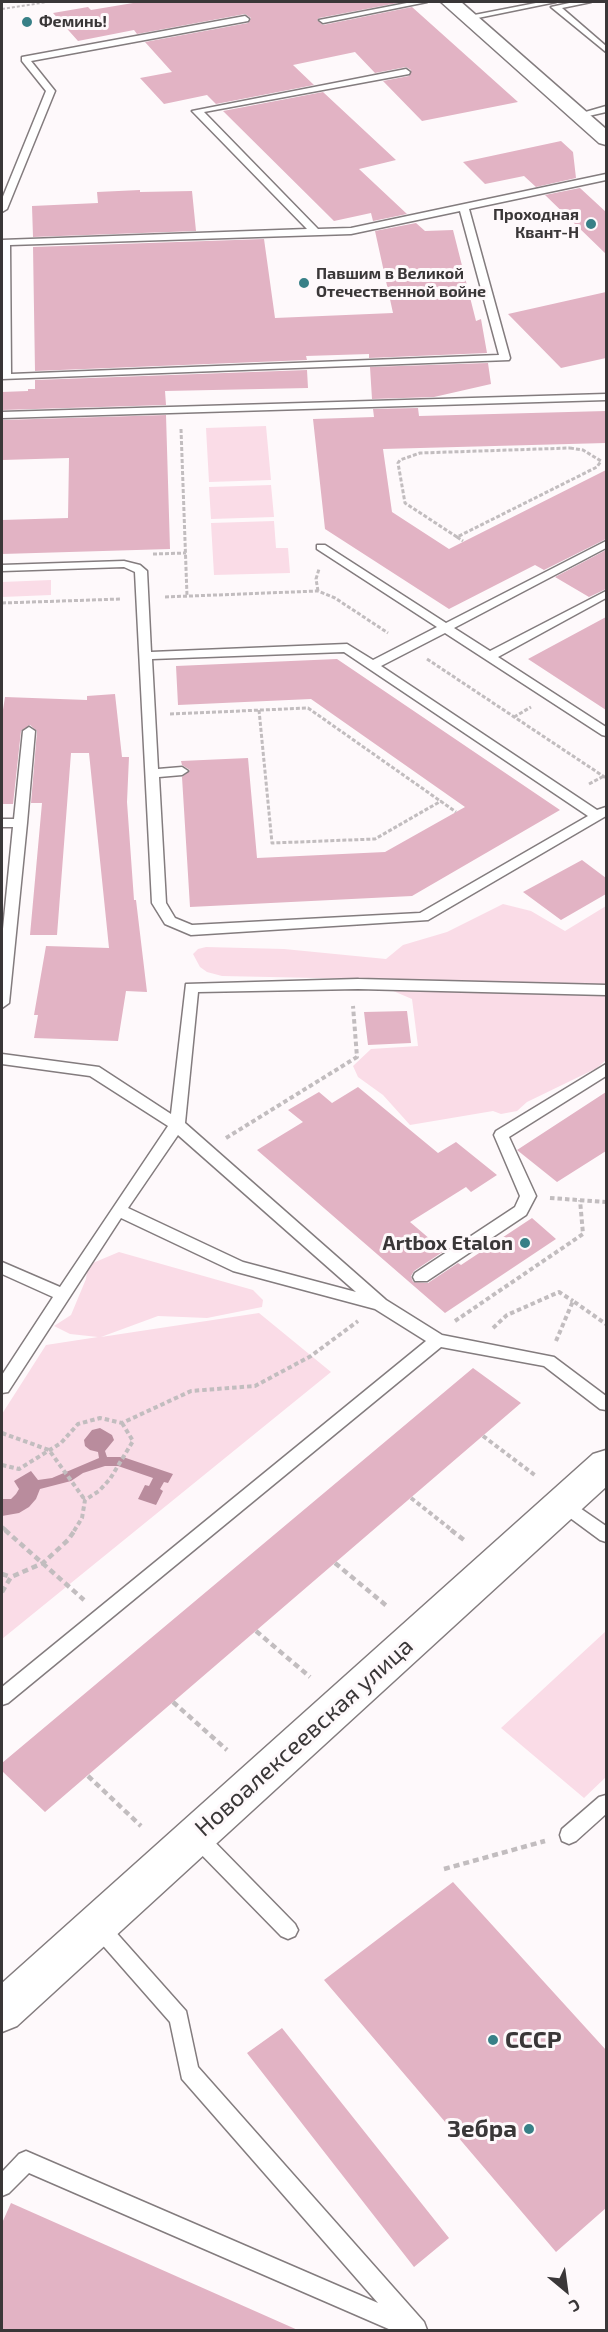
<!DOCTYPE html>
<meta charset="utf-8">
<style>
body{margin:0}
#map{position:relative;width:608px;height:2332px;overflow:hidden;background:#fef9fb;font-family:"Exo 2",sans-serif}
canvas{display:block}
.frame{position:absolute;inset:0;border:3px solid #3a3738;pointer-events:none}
.north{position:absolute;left:536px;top:2260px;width:60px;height:60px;-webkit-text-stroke:4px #fef9fb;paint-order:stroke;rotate:151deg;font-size:16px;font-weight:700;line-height:24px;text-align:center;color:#3a3738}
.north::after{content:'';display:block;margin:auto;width:21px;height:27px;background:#3a3738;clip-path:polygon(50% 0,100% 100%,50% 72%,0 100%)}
</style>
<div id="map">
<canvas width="608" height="2332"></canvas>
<div class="frame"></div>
<div class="north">С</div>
</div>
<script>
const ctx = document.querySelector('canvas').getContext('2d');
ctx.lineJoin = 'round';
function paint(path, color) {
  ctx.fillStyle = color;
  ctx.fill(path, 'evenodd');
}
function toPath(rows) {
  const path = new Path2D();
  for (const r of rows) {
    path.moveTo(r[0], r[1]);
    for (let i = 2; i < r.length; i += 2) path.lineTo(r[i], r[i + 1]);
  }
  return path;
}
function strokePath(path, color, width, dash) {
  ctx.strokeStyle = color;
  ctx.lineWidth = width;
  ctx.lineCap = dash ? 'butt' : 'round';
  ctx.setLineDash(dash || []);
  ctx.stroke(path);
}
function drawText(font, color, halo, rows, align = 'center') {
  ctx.font = font + ' "Exo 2",sans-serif';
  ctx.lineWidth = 6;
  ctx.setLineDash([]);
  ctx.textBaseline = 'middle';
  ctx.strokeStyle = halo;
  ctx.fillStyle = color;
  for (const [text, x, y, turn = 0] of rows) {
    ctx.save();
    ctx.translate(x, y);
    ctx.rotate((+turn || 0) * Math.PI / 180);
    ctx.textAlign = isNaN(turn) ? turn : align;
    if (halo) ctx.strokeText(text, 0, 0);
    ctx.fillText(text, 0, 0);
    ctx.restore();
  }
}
paint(toPath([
 [266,426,271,480,209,482,206,428],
 [271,485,274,517,211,519,209,487],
 [274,521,276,548,288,548,290,573,214,575,211,523],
 [51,580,51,595,2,597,2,582],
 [503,904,531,911,565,931,606,906,606,1060,597,1068,527,1102,517,1111,501,1114,493,1111,410,1125,383,1095,358,1077,353,1066,371,1049,418,1046,412,999,365,979,222,976,207,972,200,967,193,954,198,949,206,947,284,949,386,959,403,945,447,932],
 [119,1252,253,1290,263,1300,262,1307,207,1318,158,1316,101,1337,259,1313,331,1372,2,1639,2,1414,46,1345,98,1337,70,1334,54,1326,71,1315,86,1279,88,1265],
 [606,1631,606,1777,584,1798,501,1728]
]), '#fadce7');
paint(toPath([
 [100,1428,112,1435,114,1440,105,1451,107,1457,123,1457,173,1474,168,1483,164,1482,160,1489,163,1491,156,1505,138,1499,145,1485,149,1486,153,1478,118,1466,105,1466,83,1473,71,1481,40,1489,36,1499,29,1507,19,1513,2,1516,2,1499,11,1499,16,1494,19,1489,14,1481,31,1471,38,1480,52,1478,99,1458,98,1452,90,1450,85,1446,84,1440,92,1430]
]), '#b98c9d');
paint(toPath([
 [139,2,403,2,319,18,317,20,323,25,412,7,518,102,422,121,383,81,409,76,411,70,406,67,375,73,355,52,293,65,314,85,216,104,207,95,164,104,140,78,172,72,145,42,248,23,251,18,245,14,137,34,134,30,78,41,53,13,88,7,91,10],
 [323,92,396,160,359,169,407,214,373,221,371,213,334,221,223,111],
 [561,141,573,152,576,178,536,187,524,176,485,184,463,162],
 [580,188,606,212,606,254,545,195],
 [140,190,140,192,192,191,196,231,33,237,32,206,98,203,97,192],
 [416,223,425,231,453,230,476,321,481,319,487,353,369,358,369,354,306,356,307,360,35,371,33,247,264,239,275,318,393,313,375,231],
 [606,292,606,358,561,368,508,314],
 [488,363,491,384,434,397,372,399,370,367],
 [307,370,308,388,165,391,166,405,2,410,2,392,28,391,28,389,35,389,35,380],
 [418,408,419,416,606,411,606,443,383,449,392,512,449,549,606,470,606,539,544,570,535,565,449,609,325,529,313,419,374,417,373,409],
 [166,415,170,549,2,554,2,520,68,518,69,458,2,460,2,420],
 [606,550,606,589,589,597,555,577],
 [606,617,606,710,528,659],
 [337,659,560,810,412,896,190,907,182,777,190,770,182,765,181,761,248,758,257,858,385,852,465,807,311,699,178,705,176,666],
 [115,694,122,757,129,757,127,802,134,900,136,900,147,992,126,991,118,1041,34,1038,38,1015,34,1015,46,946,109,948,89,753,71,753,57,935,30,935,42,803,31,803,37,731,30,725,21,731,13,804,2,804,2,716,5,697,87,700,87,696],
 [582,860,606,878,606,894,561,920,523,892],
 [407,1011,411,1043,368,1045,364,1012],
 [358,1087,438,1153,456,1142,497,1175,471,1192,466,1187,410,1222,444,1251,414,1271,411,1276,413,1282,428,1283,458,1263,461,1265,532,1218,556,1239,445,1313,257,1150,303,1122,288,1110,319,1092,332,1103],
 [606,1092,606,1151,557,1182,517,1150],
 [473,1368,521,1403,45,1812,2,1771,2,1763],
 [453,1882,606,2050,606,2208,556,2252,324,1980],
 [282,2028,449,2238,414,2267,247,2053],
 [11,2203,300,2331,2,2331,2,2223]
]), '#e2b3c4');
const lane = toPath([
 [412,2,427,2,323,23,319,20,412,2],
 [541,2,556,2,468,20,464,17,541,2],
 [574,2,591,2,562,8,606,46,606,52,551,7,574,2],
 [245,16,249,19,248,21,31,61,55,91,7,209,2,212,2,199,46,91,22,61,22,57,245,16],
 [406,69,410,72,409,74,204,112,318,229,351,228,606,174,606,180,469,209,510,358,509,360,2,379,2,240,307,229,192,111,406,69],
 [460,211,499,355,11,374,10,245,351,234,460,211],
 [606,106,606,112,580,118,575,115,606,106],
 [606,394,606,400,2,418,2,412,606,394],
 [606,541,606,548,454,628,490,651,606,591,606,598,498,657,606,727,606,736,602,735,445,633,381,666,597,810,606,807,606,816,428,920,191,935,165,924,152,903,135,572,124,567,2,571,2,565,124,561,140,565,147,571,151,652,347,644,373,660,437,627,317,549,317,545,325,545,446,623,606,541],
 [344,652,588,816,420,913,192,925,175,918,166,903,159,777,182,775,188,771,182,767,158,769,152,659,344,652],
 [29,727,35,731,27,823,9,1003,2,1008,2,939,13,827,2,827,2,819,14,819,23,731,29,727],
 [358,979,606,985,606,995,358,989,198,992,185,1123,386,1300,442,1335,554,1357,606,1396,606,1410,600,1409,544,1366,441,1347,8,1703,2,1705,2,1687,426,1341,375,1309,233,1271,121,1218,8,1392,2,1393,2,1375,53,1297,2,1274,2,1262,60,1287,168,1126,90,1076,2,1064,2,1054,99,1067,171,1114,186,984,358,979],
 [178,1135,356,1292,243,1262,128,1208,178,1135],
 [606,1064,606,1076,509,1137,536,1196,526,1215,427,1281,415,1281,413,1277,415,1273,515,1207,520,1196,494,1135,496,1131,606,1064],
 [564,1497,606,1526,606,1542,600,1540,558,1509,556,1504,558,1499,564,1497],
 [606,1795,606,1814,576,1841,569,1844,562,1841,560,1835,562,1829,599,1797,606,1795],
 [196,1827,203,1830,295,1924,298,1930,295,1936,288,1939,281,1936,189,1842,187,1836,189,1830,196,1827],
 [98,1917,105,1920,186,2011,198,2067,424,2322,427,2330,391,2330,29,2173,9,2193,2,2196,2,2172,19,2154,26,2151,378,2303,182,2079,170,2022,91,1932,88,1926,91,1920,98,1917]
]);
const secondary = toPath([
 [441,2,461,2,606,129,606,145,599,143,441,2],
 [606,1450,606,1487,17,2026,2,2032,2,1983,593,1454,606,1450]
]);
strokePath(lane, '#837c7e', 3);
strokePath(secondary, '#837c7e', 3);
strokePath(toPath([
 [2,9,47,2]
]), '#c2bdbf', 2, [3, 2]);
strokePath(toPath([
 [181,429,187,596],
 [570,448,583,450,601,461,597,467,457,537,405,503,398,463,400,460,420,453,570,448],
 [457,537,463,541],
 [153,554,186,553],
 [318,591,316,579,319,569],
 [165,597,318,591,335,598,388,633],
 [2,603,121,599],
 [427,659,606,778],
 [259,710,272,843,375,839,441,801],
 [170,714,308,708,456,812],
 [514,717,531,707],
 [589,784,604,776]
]), '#c2bdbf', 3, [4, 2]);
strokePath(toPath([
 [226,1138,357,1057,353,1006],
 [550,1198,606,1202],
 [455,1321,583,1234,580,1200],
 [493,1328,507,1315,559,1292,573,1301],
 [556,1341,573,1301,606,1324],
 [2,1433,49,1450,85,1500],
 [483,1436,536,1476],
 [2,1465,19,1469,61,1443,78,1424,100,1418,122,1423,191,1391,255,1386,311,1356,358,1321],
 [411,1498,453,1531],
 [2,1527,7,1531],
 [74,1531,82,1518,85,1500,99,1491,110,1479,133,1441,122,1423]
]), '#c2bdbf', 4, [4.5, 3]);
strokePath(toPath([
 [5,1530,84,1600],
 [451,1530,464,1540],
 [335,1563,388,1607],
 [2,1574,11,1577],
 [2,1592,11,1577,43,1563,68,1540,75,1530],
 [256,1631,310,1677],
 [173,1702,227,1750],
 [88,1776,141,1826],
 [444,1869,545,1841]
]), '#c2bdbf', 4.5, [6, 4]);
paint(lane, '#fff');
paint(secondary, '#fff');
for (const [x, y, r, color] of [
 [27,22,6,"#388087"],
 [591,224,6,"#388087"],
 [304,283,6,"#388087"],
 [525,1243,6,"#388087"],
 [493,2040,6,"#388087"],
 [529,2129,6,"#388087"]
]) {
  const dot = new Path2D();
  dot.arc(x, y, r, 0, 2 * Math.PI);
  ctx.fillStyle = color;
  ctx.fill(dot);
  strokePath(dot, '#fef9fb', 2);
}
drawText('bold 16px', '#3a3738', '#fef9fb', [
 ["Феминь!",39,22],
 ["Проходная",579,215,"right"],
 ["Квант-Н",579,233,"right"],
 ["Павшим в Великой",316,274],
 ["Отечественной войне",316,292]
], 'left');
drawText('bold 20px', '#3a3738', '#fef9fb', [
 ["Artbox Etalon",513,1243]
], 'right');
drawText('24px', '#3a3738', '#fef9fb', [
 ["Новоалексеевская улица",304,1737,-42]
]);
drawText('bold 24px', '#3a3738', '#fef9fb', [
 ["СССР",505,2040],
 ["Зебра",517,2129,"right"]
], 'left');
</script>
